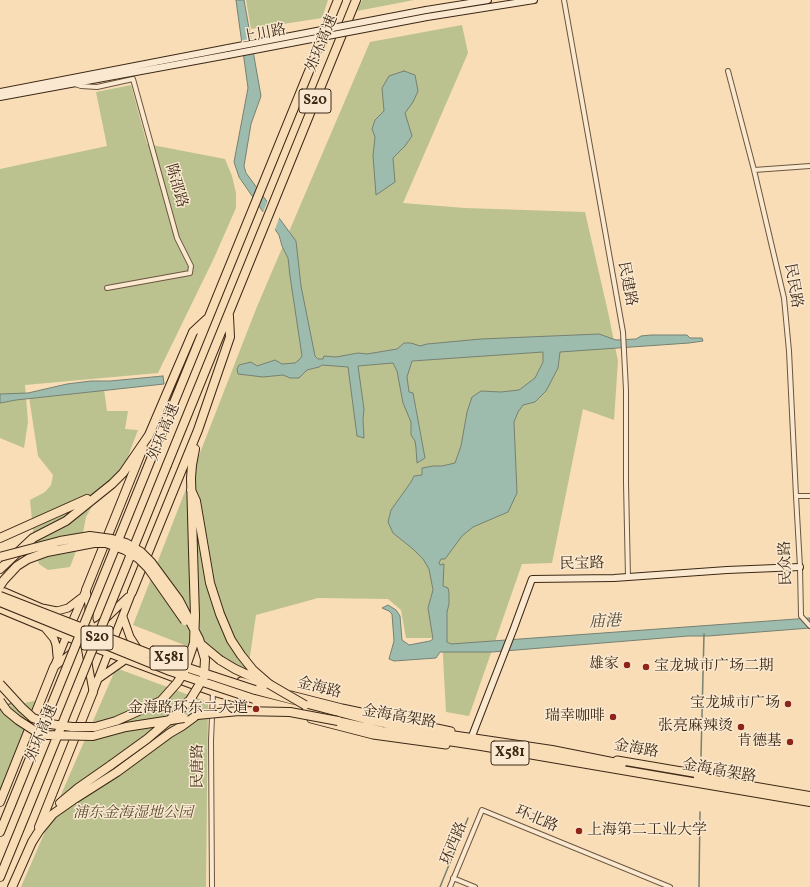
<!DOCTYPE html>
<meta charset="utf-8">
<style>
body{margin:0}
canvas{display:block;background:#f8ddb6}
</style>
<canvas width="810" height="887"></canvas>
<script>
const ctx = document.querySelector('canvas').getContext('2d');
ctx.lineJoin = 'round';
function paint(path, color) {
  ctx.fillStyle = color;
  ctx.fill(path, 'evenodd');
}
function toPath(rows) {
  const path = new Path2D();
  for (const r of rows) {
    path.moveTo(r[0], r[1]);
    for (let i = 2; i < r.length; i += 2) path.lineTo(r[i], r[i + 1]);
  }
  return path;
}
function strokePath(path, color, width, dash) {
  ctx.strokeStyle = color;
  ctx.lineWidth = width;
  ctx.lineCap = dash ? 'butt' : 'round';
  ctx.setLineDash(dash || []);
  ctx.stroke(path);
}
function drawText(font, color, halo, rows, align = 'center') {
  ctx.font = font + ' Vollkorn,"Noto Serif SC",serif';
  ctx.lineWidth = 3;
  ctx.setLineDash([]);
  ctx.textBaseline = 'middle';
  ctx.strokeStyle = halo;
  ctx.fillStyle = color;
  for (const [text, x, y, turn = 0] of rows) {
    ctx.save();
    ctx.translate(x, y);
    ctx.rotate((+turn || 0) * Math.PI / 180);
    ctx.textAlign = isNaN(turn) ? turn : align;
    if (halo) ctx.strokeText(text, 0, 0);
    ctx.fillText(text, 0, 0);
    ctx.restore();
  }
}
paint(toPath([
 [246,0,328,0,322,18,251,29],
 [362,0,414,0,357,11],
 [462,25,468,53,403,203,465,208,585,212,608,312,618,361,614,420,583,409,552,563,522,564,469,716,446,712,442,638,406,638,401,610,388,599,318,598,256,615,248,670,133,625,256,309,370,42],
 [131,85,147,144,225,159,232,176,236,193,236,208,214,258,158,373,25,385,28,422,24,448,0,438,0,169,107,146,96,92],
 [104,389,107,411,128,411,125,429,138,430,118,483,105,483,86,517,83,533,70,567,48,570,39,564,35,550,30,500,45,492,51,485,53,475,38,456,29,397],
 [116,668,208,702,206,887,21,887],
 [39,700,0,795,0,708]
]), '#bbc290');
const water = toPath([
 [236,0,244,0,261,96,251,124,244,166,246,173,296,241,301,286,315,356,318,359,323,359,324,356,336,357,358,353,367,354,397,349,404,343,411,343,420,346,427,344,481,339,599,334,616,340,636,339,641,336,651,335,687,335,690,338,702,338,703,341,689,343,560,352,558,368,546,391,535,402,523,405,518,412,514,422,517,493,508,512,473,527,462,536,445,559,441,559,439,563,440,565,444,564,443,586,448,588,449,593,449,604,447,612,447,642,451,644,810,618,810,628,708,636,688,636,492,652,440,652,436,658,394,661,389,659,394,641,392,614,389,611,382,608,388,605,396,610,400,616,402,640,409,645,430,641,433,639,428,608,433,590,429,569,423,559,413,549,393,533,388,522,391,510,411,482,414,476,422,475,422,468,433,466,442,466,455,463,461,446,467,412,472,397,481,391,501,392,519,390,535,378,543,362,543,352,412,361,407,377,409,392,413,393,425,458,417,463,416,448,415,441,411,435,411,422,403,403,397,371,393,363,358,366,364,409,363,419,364,438,357,436,348,367,322,365,319,367,307,370,299,378,290,378,283,375,263,377,238,374,237,369,239,365,251,362,257,366,275,360,282,364,295,363,299,360,302,356,290,276,288,258,282,246,279,235,239,177,234,162,248,88,236,0],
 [404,71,415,75,418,91,413,102,405,113,412,136,405,146,393,158,395,182,376,195,373,156,375,137,372,129,375,120,384,111,382,88,389,76,404,71],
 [163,376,164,384,16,400,0,403,0,394,28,393,67,384,91,381,110,381,163,376]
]);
paint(water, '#9dbcae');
strokePath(water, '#778171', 1);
paint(toPath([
 [268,200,280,216,274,232,262,215]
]), '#f8ddb6');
strokePath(toPath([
 [6,705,14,703],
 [701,756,704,634],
 [440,887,468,818],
 [699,887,700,812]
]), '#778171', 1.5);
const street = toPath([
 [564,0,623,332,626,390,626,483,628,577],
 [728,71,754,170,784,298,789,351,796,496,810,496],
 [75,84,81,86,97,87,133,79,177,238,191,266,190,273,107,288],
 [754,170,810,166],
 [796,496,800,567,801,616,810,626],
 [453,878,475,887],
 [212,887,211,741,213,692],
 [450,887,482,810,670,887]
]);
const secondary = toPath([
 [426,10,488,0],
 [427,17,534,0],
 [0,92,228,48],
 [0,97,228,55],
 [472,736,514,628,532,579,614,578,727,570,800,567]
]);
const primary = toPath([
 [0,590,44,609],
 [86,590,89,605,89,620,93,631],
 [42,608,57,611,68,608,81,598],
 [0,609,84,644,193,685,213,692,272,709],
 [123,617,130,637,137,648],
 [45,628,54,639,56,645,57,656],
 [86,632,100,624,128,597],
 [84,641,93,691],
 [54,667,73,620,86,590],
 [54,667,73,652],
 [98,679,125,660],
 [241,681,279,692],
 [93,692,132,592],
 [291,695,342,708,451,731],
 [311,719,373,735,446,745],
 [617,760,705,775]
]);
const highway = toPath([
 [151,459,338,0],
 [167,465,356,0],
 [191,490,196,501,210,583,220,614,231,640,241,655,253,670,269,684],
 [0,538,87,499],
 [193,551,191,478,192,465,195,449],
 [0,569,33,538,66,521,112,484,123,473,149,435,193,332,207,319],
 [86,590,143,448],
 [132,592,198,430,230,337,229,316],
 [220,660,235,669,261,681],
 [255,690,365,719,424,731,552,750,622,764],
 [254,699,298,710],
 [332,720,382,731,481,746,810,802],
 [698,777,810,796],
 [0,802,54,667],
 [60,803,78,788,111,765],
 [39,827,93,692],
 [0,832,11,805],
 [0,877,27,811],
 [12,887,32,842,39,831,53,814,73,800,117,772,170,733,182,726,197,715]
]);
strokePath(street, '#6c553e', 6);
strokePath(secondary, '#3d2816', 8);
strokePath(primary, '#3d2816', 9);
strokePath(highway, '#3d2816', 10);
strokePath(street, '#fae9d0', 4);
strokePath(secondary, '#fae9d0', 6);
strokePath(primary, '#f8ddb6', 7);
strokePath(highway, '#f8ddb6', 8);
const secondaryBridge = toPath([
 [228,48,426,10],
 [228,55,427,17]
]);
const highwayBridge = toPath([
 [0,557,60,541,90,536,112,539,126,543,141,552,151,562,179,600,199,639,205,659,204,677,190,700,174,716,147,739,111,765],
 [0,586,4,580,17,566,28,559,47,552,94,543,106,543,125,550,138,558,148,568,185,621],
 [0,596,173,663,255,690],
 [0,602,170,671,254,699],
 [202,645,220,660],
 [0,684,22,708,33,718,50,724,72,727,95,727,116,721,161,701,177,683,184,672,194,643,195,616,193,551],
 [269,684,305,705],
 [0,701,7,711,18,720,35,731,47,735,93,736,126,727,184,718],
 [197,715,239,711,290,712,338,721],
 [11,805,151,459],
 [27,811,167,465]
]);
strokePath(secondaryBridge, '#3d2816', 8, []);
strokePath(highwayBridge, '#3d2816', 10, []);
strokePath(secondaryBridge, '#fae9d0', 6);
strokePath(highwayBridge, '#f8ddb6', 8);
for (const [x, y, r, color] of [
 [627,665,4,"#8f2418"],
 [646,667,4,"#8f2418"],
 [788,704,4,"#8f2418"],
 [256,709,4,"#8f2418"],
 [613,717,4,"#8f2418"],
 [741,727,4,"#8f2418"],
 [790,742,4,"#8f2418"],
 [579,831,4,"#8f2418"]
]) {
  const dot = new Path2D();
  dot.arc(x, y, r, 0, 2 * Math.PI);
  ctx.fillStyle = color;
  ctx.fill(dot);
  strokePath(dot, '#fae9d0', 1.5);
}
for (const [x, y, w] of [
 [315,101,32],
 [97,638,32],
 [169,658,38],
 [510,753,38]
]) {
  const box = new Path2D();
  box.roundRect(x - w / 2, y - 12, w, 24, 3);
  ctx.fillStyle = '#fae9d0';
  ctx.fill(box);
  strokePath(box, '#3d2816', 1);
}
drawText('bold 14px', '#3d2816', null, [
 ["S20",315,101],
 ["S20",97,638],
 ["X581",169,658],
 ["X581",510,753]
]);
drawText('15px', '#3d2816', '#fae9d0', [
 ["上川路",264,35,-11],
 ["外环高速",323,44,-68],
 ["陈邵路",175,186,74],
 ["民建路",626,284,79],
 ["民民路",792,286,80],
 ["外环高速",165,433,-68],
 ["民众路",787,563,-92],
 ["民宝路",582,565,-1],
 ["金海路",319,689,14],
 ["金海高架路",399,718,10],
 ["外环高速",43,734,-68],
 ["金海路",636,750,10],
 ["民唐路",199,766,-90],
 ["金海高架路",719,772,10],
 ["环北路",536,820,23],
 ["环西路",455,844,-67]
]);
drawText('15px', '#3d2816', '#fae9d0', [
 ["雄家",619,665],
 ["宝龙城市广场二期",654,667,"left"],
 ["宝龙城市广场",780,704],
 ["金海路环东二大道",248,709],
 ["瑞幸咖啡",605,717],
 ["张亮麻辣烫",733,727],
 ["肯德基",782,742],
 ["上海第二工业大学",587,831,"left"]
], 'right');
drawText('italic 15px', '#5c4e34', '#fae9d0', [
 ["浦东金海湿地公园",133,814]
]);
drawText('italic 16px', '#554d3c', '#fae9d0', [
 ["庙港",605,623,-3]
]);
</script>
